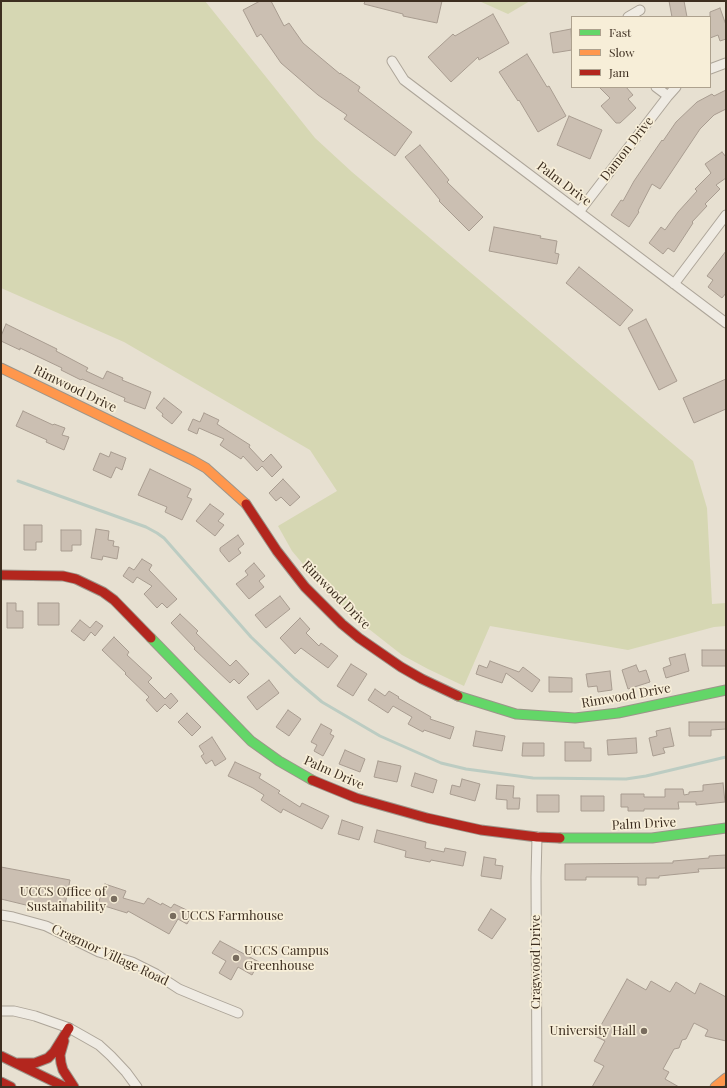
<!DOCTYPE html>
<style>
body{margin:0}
#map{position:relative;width:727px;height:1088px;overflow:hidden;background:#e7e0d1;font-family:"Playfair Display",serif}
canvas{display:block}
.frame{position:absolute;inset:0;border:2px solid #3d2e20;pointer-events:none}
.legend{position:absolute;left:571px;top:16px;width:140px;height:72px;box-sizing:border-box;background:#f7eed8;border:1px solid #ada18e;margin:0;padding:5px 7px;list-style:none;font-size:12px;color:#3d2e20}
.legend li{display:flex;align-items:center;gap:8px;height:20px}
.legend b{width:20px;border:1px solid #ada18e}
</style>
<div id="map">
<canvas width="727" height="1088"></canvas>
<div class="frame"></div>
<ul class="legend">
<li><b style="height:5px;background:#63d668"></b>Fast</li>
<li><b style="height:5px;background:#ff974d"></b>Slow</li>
<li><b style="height:5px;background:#b3261e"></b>Jam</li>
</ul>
</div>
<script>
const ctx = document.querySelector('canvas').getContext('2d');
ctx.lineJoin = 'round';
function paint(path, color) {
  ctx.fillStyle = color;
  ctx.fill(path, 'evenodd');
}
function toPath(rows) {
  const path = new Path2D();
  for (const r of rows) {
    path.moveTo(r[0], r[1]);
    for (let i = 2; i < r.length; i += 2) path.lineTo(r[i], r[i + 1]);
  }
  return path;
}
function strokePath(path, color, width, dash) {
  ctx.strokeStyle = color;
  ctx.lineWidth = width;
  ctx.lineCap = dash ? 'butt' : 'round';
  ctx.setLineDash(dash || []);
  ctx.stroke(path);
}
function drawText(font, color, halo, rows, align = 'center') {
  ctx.font = font + ' "Playfair Display",serif';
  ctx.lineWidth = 3.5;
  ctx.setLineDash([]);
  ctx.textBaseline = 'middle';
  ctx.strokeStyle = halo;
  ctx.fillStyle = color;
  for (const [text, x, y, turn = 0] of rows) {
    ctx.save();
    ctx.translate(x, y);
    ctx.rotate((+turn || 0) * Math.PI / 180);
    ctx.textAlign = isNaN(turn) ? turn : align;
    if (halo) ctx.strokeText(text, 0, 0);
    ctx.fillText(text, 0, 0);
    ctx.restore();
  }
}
paint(toPath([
 [1,1,205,1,315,138,352,172,693,461,707,508,712,604,726,603,726,626,714,627,628,650,490,626,464,686,428,669,402,655,346,611,319,583,292,551,278,526,337,491,310,450,124,342,1,288],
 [479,1,530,1,508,14]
]), '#d6d7b3');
strokePath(toPath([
 [18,481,146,527,157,533,164,538,251,637,295,679,322,702,380,736,441,763,466,769,533,778,626,779,646,776,726,757]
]), '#bcccc2', 3);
const building = toPath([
 [260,1,271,1,284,26,289,23,303,43,340,74,340,73,360,87,358,91,412,132,395,156,344,119,347,115,318,95,281,63,261,34,257,37,243,10,260,1],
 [365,1,442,1,437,23,403,16,403,14,364,4,365,1],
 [669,1,684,1,687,17,672,17,669,1],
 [720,8,726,25,726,39,720,41,718,35,710,38,710,12,720,8],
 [493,14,509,43,479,60,478,57,451,82,428,57,453,34,455,36,493,14],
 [571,29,572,50,553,53,550,33,571,29],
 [527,54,547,87,549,86,566,116,538,132,519,100,518,101,499,72,527,54],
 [599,87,626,87,633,95,628,99,636,108,620,123,616,123,601,106,610,98,599,87],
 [726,90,726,109,714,115,700,129,660,189,652,184,638,211,639,212,629,227,611,215,621,200,623,201,634,181,662,140,663,141,676,122,697,102,712,94,714,96,726,90],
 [569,116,602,130,590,159,557,145,569,116],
 [420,145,449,180,447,182,483,217,469,231,439,201,440,200,405,157,420,145],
 [722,152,726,157,726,178,716,185,720,189,705,204,707,206,692,222,693,223,674,252,668,248,663,254,649,243,661,227,665,230,678,212,697,191,695,189,711,173,705,164,722,152],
 [494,227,541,236,540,238,557,241,555,253,559,254,557,264,489,251,494,227],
 [726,251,726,293,722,298,708,287,713,280,707,276,726,251],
 [579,267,633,310,620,326,566,283,579,267],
 [646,319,677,381,659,390,628,328,646,319],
 [6,324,57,349,56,351,88,368,86,371,103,379,107,371,123,378,122,380,151,392,145,409,124,401,125,398,82,379,81,380,61,370,62,368,20,348,20,350,1,341,1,336,6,324],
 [726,379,726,409,694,423,683,398,726,379],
 [164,398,182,412,172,424,162,416,163,414,156,408,164,398],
 [23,411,53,425,54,424,65,428,62,435,69,437,64,450,46,442,47,440,16,426,23,411],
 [204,413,219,420,217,424,250,445,249,447,263,462,271,454,282,467,272,477,262,466,257,471,243,456,241,459,220,445,224,439,199,428,197,434,188,430,193,419,200,422,204,413],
 [111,452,126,458,122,470,116,467,111,478,93,470,100,453,109,457,111,452],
 [150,469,191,489,187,497,192,499,182,520,165,512,167,507,138,495,150,469],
 [283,479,300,497,290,506,281,497,276,501,269,493,283,479],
 [210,504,224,514,218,521,224,525,215,536,196,521,210,504],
 [24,525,42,525,42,542,36,542,36,550,24,550,24,525],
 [96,529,109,531,108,540,114,541,113,546,119,547,117,559,103,556,102,560,91,558,96,529],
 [61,530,81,530,81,545,72,545,72,551,61,551,61,530],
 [238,535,244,544,238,549,241,553,229,562,220,551,220,548,238,535],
 [142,559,152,565,149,570,177,599,167,608,162,603,157,608,144,594,152,586,137,577,133,583,123,576,129,567,134,570,142,559],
 [254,563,265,576,259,581,264,587,249,599,236,584,248,575,245,571,254,563],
 [280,596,290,609,266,628,255,615,280,596],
 [7,603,16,603,16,611,23,611,23,628,7,628,7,603],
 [38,603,59,603,59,625,38,625,38,603],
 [180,614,198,631,196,633,230,666,236,660,249,674,239,684,234,679,230,683,194,649,195,648,171,623,180,614],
 [300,618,310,629,306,633,319,646,321,643,338,656,328,668,301,648,295,654,280,638,300,618],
 [80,620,90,628,96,621,103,626,95,636,91,632,84,641,71,631,80,620],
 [114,637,129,652,127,655,152,678,148,682,165,699,171,693,178,701,170,709,165,704,157,712,146,700,149,697,125,674,126,673,102,650,114,637],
 [702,650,726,650,726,666,702,666,702,650],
 [685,654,689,671,666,678,663,668,671,665,669,658,685,654],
 [490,661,519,672,523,667,540,680,532,692,506,673,502,683,476,674,479,665,487,668,490,661],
 [351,664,367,674,353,696,337,686,351,664],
 [636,665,639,672,646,670,650,682,628,689,622,670,636,665],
 [610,671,612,690,598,692,597,686,588,687,586,674,610,671],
 [549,677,572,678,572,692,549,692,549,677],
 [269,680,279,693,257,710,247,697,269,680],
 [375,689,385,696,389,691,399,697,398,698,431,717,430,719,454,727,450,739,424,730,423,732,408,724,412,717,393,706,388,713,368,700,375,689],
 [288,710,301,719,289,736,276,727,288,710],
 [187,713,201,727,192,736,178,722,187,713],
 [689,722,726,722,726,729,711,730,711,736,689,736,689,722],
 [321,724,332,730,330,734,334,736,323,756,314,751,317,745,311,742,321,724],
 [670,728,674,746,663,748,665,753,653,756,649,738,657,736,656,731,670,728],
 [476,731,505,736,502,751,473,746,476,731],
 [212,737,226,759,215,766,212,760,206,764,201,756,204,754,199,746,212,737],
 [636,738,637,753,608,755,607,740,636,738],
 [565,742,584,742,584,748,591,748,591,761,565,761,565,742],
 [523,743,544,743,544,756,522,756,523,743],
 [345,750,365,759,360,772,339,764,345,750],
 [378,761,401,766,397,782,374,777,378,761],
 [235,762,261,774,259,778,280,791,278,793,300,807,302,803,329,816,322,829,283,809,281,813,261,800,264,795,253,788,228,776,235,762],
 [415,773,437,780,433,793,411,786,415,773],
 [462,779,480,784,475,801,450,794,452,785,460,787,462,779],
 [723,783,725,802,696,805,696,802,678,802,679,809,644,809,644,811,628,811,628,807,621,807,621,794,644,794,644,797,665,797,665,789,683,789,684,795,689,794,689,792,703,791,703,785,723,783],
 [497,785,514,786,513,798,520,798,519,809,507,809,507,800,496,799,497,785],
 [537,795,559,795,559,812,537,812,537,795],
 [581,796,604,796,604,811,581,811,581,796],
 [342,820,363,827,359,840,338,834,342,820],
 [377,830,426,842,425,848,444,852,445,848,466,852,463,866,431,860,430,862,405,857,406,851,374,842,377,830],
 [726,855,726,868,698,869,699,872,659,876,659,878,646,878,646,885,638,885,638,877,586,877,586,880,565,880,565,864,673,863,673,861,709,858,709,856,726,855],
 [484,857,496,859,495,865,503,866,501,879,481,876,484,857],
 [1,867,70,880,65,905,58,903,58,909,30,906,1,899,1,867],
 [105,884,126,891,123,898,144,904,148,898,161,905,162,903,171,908,174,904,193,913,187,924,178,919,169,934,128,911,127,913,98,904,105,884],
 [491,909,506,919,492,939,478,930,491,909],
 [220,941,259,962,252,975,238,967,231,980,219,973,226,961,212,953,220,941],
 [627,979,646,990,651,981,670,992,676,982,695,994,700,983,726,997,726,1041,705,1036,708,1030,694,1023,686,1039,682,1040,679,1048,674,1049,663,1069,669,1072,665,1079,679,1087,592,1087,604,1066,594,1061,605,1041,595,1036,627,979]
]);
paint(building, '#cbbfb2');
strokePath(building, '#a89c90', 1);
const street = toPath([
 [628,17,640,10],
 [392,61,404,80,726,323],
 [710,69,726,63],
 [656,87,668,96],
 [579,212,668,96,676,87],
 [674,284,726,215],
 [1,915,13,917,46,926,99,952,132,962,156,974,179,989,203,999,238,1013],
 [1,1011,14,1011,35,1016,69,1028,85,1037,99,1045,111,1056,126,1072,137,1087],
 [537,1087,536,877,537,837]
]);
const fast = toPath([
 [151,638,251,741,279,761,312,780],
 [458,696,516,714,575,718,618,713,726,690],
 [560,838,652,838,726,828]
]);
const slow = toPath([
 [1,368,192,460,206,468,246,504],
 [715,1087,726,1078]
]);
const jam = toPath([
 [246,504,277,551,305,587,342,624,359,638,401,667,422,679,458,696],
 [1,575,63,576,76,579,103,592,114,600,151,638],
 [312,780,356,798,427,818,481,830,537,837,560,838],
 [64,1041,60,1055,61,1063,63,1070,74,1087],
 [1,1056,65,1087],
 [18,1063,35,1063,48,1058,54,1052,69,1028],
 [1,1082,11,1087]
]);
strokePath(street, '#ada599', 11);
strokePath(fast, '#9c958a', 11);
strokePath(slow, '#9c958a', 11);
strokePath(jam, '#9c958a', 11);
strokePath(street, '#efebe3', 9);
strokePath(fast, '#63d668', 9);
strokePath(slow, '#ff974d', 9);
strokePath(jam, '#b3261e', 9);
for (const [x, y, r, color] of [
 [114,899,4,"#786c5e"],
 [173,916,4,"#786c5e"],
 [236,958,4,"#786c5e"],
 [644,1031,4,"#786c5e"]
]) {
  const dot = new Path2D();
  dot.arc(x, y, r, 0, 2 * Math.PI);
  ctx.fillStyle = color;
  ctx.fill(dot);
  strokePath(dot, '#f7eed8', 1.5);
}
drawText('13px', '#3d2e20', '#f7eed8', [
 ["Damon Drive",627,149,-52],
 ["Palm Drive",564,184,37],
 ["Rimwood Drive",75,389,26],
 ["Rimwood Drive",336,595,45],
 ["Rimwood Drive",626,696,-10],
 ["Palm Drive",334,773,24],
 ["Palm Drive",644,824,-3],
 ["Cragmor Village Road",110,955,25],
 ["Cragwood Drive",536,962,-90]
]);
drawText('13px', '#3d2e20', '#f7eed8', [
 ["UCCS Office of",106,892],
 ["Sustainability",106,907],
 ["UCCS Farmhouse",181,916,"left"],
 ["UCCS Campus",244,951,"left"],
 ["Greenhouse",244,966,"left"],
 ["University Hall",636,1031]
], 'right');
</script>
